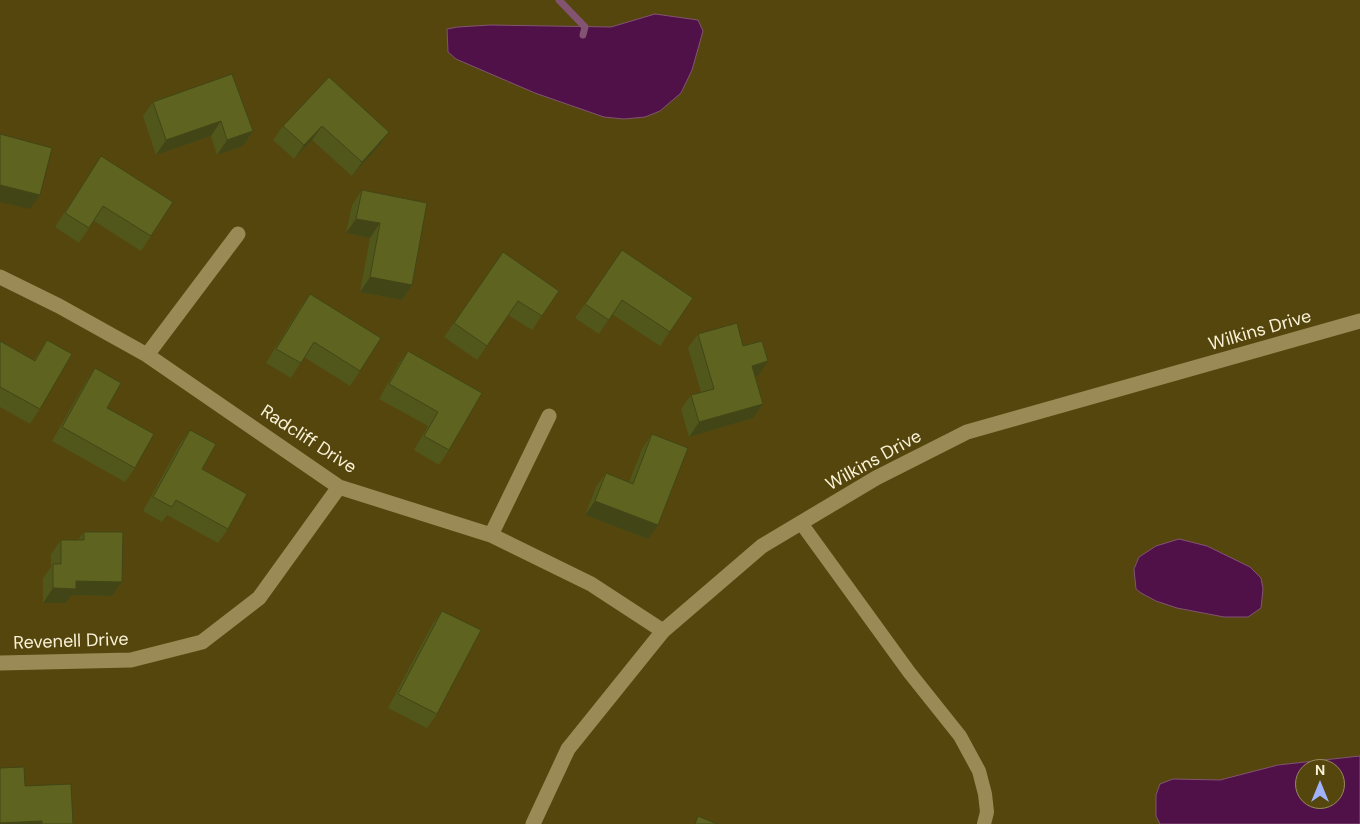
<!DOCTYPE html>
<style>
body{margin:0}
#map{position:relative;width:1360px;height:824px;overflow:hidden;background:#55460e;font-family:"DM Sans",sans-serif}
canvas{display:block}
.north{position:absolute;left:1295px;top:759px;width:50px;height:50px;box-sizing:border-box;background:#55460e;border:1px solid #978b5e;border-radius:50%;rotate:0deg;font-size:14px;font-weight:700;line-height:20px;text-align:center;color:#faf2d7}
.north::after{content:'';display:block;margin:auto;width:18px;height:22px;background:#a1b2fd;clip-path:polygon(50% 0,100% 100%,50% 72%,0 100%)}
</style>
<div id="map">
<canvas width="1360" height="824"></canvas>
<div class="north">N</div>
</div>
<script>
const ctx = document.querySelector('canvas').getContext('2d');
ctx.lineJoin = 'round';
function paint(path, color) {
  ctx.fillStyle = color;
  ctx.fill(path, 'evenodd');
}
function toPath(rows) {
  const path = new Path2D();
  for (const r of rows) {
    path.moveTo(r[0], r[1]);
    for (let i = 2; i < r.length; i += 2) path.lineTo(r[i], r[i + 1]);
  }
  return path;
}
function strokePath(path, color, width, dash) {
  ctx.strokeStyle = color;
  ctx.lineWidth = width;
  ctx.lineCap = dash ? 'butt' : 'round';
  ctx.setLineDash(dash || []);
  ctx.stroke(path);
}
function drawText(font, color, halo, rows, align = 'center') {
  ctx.font = font + ' "DM Sans",sans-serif';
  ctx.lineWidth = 4;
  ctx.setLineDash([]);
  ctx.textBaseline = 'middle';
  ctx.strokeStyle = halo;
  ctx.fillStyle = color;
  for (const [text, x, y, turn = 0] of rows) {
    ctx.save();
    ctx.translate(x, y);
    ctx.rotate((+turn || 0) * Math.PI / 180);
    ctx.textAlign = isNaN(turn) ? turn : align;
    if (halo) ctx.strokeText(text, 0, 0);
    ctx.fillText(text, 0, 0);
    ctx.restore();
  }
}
const water = toPath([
 [655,14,698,20,703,31,692,70,681,93,660,111,645,117,624,119,604,117,535,93,456,59,448,52,447,29,458,27,490,25,611,27,655,14],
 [1179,539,1207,546,1250,567,1261,578,1263,589,1261,608,1248,617,1224,617,1177,608,1156,601,1141,593,1136,589,1134,569,1139,557,1156,546,1179,539],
 [1360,756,1360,824,1160,824,1156,816,1156,795,1160,784,1173,779,1220,780,1278,765,1360,756],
 [1305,769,1335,769,1335,799,1305,799,1305,769]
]);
paint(water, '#4f1147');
strokePath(water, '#825472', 1);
strokePath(toPath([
 [559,0,585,27,583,35]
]), '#825472', 7);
strokePath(toPath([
 [801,523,909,672,960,736,979,771,985,794,987,812,984,824]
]), '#9a8a55', 14);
strokePath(toPath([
 [0,277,59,306,147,355,339,487,491,535,591,584,663,631],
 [147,355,238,234],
 [491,535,549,416],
 [0,663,131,660,202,642,259,598,339,487]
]), '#9a8a55', 15);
strokePath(toPath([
 [533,824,568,749,663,631,762,546,876,478,967,432,1360,321]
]), '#9a8a55', 15);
paint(toPath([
 [232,74,253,131,243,146,217,155,211,136,156,155,143,116,153,102],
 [329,77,389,132,379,146,352,176,312,140,294,159,273,140,283,126],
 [101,156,151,236,141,251,94,221,79,243,55,227],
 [362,190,412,285,402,300,360,292,370,238,346,233,352,205],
 [622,250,693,298,660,346,612,314,599,334,575,318],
 [503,252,559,291,532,330,508,315,477,360,444,337],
 [310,294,360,371,350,386,304,357,291,378,266,363,300,308],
 [698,334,743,346,758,376,755,376,753,418,689,437,681,409,691,395,701,392,688,348],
 [47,340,40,409,30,424,0,407,0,341,34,360],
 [408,351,482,393,449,450,439,465,414,450,428,426,379,399,398,365],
 [95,368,107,408,135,468,125,482,52,441,85,383],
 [190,430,202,469,228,529,218,543,167,515,162,522,143,511,180,444],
 [652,434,648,539,585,515,596,487,606,473,629,482,642,449],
 [84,532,122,582,112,596,72,595,66,603,43,603,43,578,51,567,51,554,61,540,78,540],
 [442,611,437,714,427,728,388,708,432,625]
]), '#51561b');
paint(toPath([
 [221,121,211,136,156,155,166,140],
 [322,126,312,140,294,159,304,145],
 [253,131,243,146,217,155,227,140],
 [389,132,379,146,352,176,362,162],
 [0,185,40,195,30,209,0,202],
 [356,219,380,223,370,238,346,233],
 [370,277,412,285,402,300,360,292],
 [768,361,758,376,742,380,752,366],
 [763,404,753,418,689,437,699,422],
 [595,501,658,525,648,539,585,515],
 [76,581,122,582,112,596,72,595,66,603,43,603,53,588],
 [42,821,40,824,0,824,0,823]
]), '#424616');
const building = toPath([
 [232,74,253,131,227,140,221,121,166,140,153,102,232,74],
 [329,77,389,132,362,162,322,126,304,145,283,126,329,77],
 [0,134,52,148,40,195,0,185,0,134],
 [101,156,173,202,151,236,103,206,89,228,65,213,101,156],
 [362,190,427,203,412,285,370,277,380,223,356,219,362,190],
 [622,250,693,298,670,332,622,300,609,320,585,304,622,250],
 [503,252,559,291,542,316,518,301,487,346,454,323,503,252],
 [310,294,381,338,360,371,314,342,301,363,276,349,310,294],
 [737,323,743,346,762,341,768,361,752,366,763,404,699,422,691,395,714,389,698,334,737,323],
 [47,340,72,354,40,409,0,387,0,341,35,361,47,340],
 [408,351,482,393,449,450,424,436,438,412,389,384,408,351],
 [95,368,121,383,107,408,154,434,135,468,62,427,95,368],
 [190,430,216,444,202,469,247,494,228,529,176,500,172,507,153,497,190,430],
 [652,434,688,448,658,525,595,501,606,473,633,484,652,434],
 [84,532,123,532,122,582,76,581,76,589,53,588,53,564,61,564,61,540,84,540,84,532],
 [442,611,481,630,437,714,398,694,442,611],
 [24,767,25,786,71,784,73,824,42,824,42,821,0,823,0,768,24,767],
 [698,816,717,824,695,824,698,816]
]);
paint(building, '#5e641f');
strokePath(building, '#424616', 1);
drawText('18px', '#faf2d7', '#55460e', [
 ["Wilkins Drive",1260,331,-16],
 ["Radcliff Drive",308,440,33],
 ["Wilkins Drive",874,461,-29],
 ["Revenell Drive",71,642,-2]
]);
</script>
